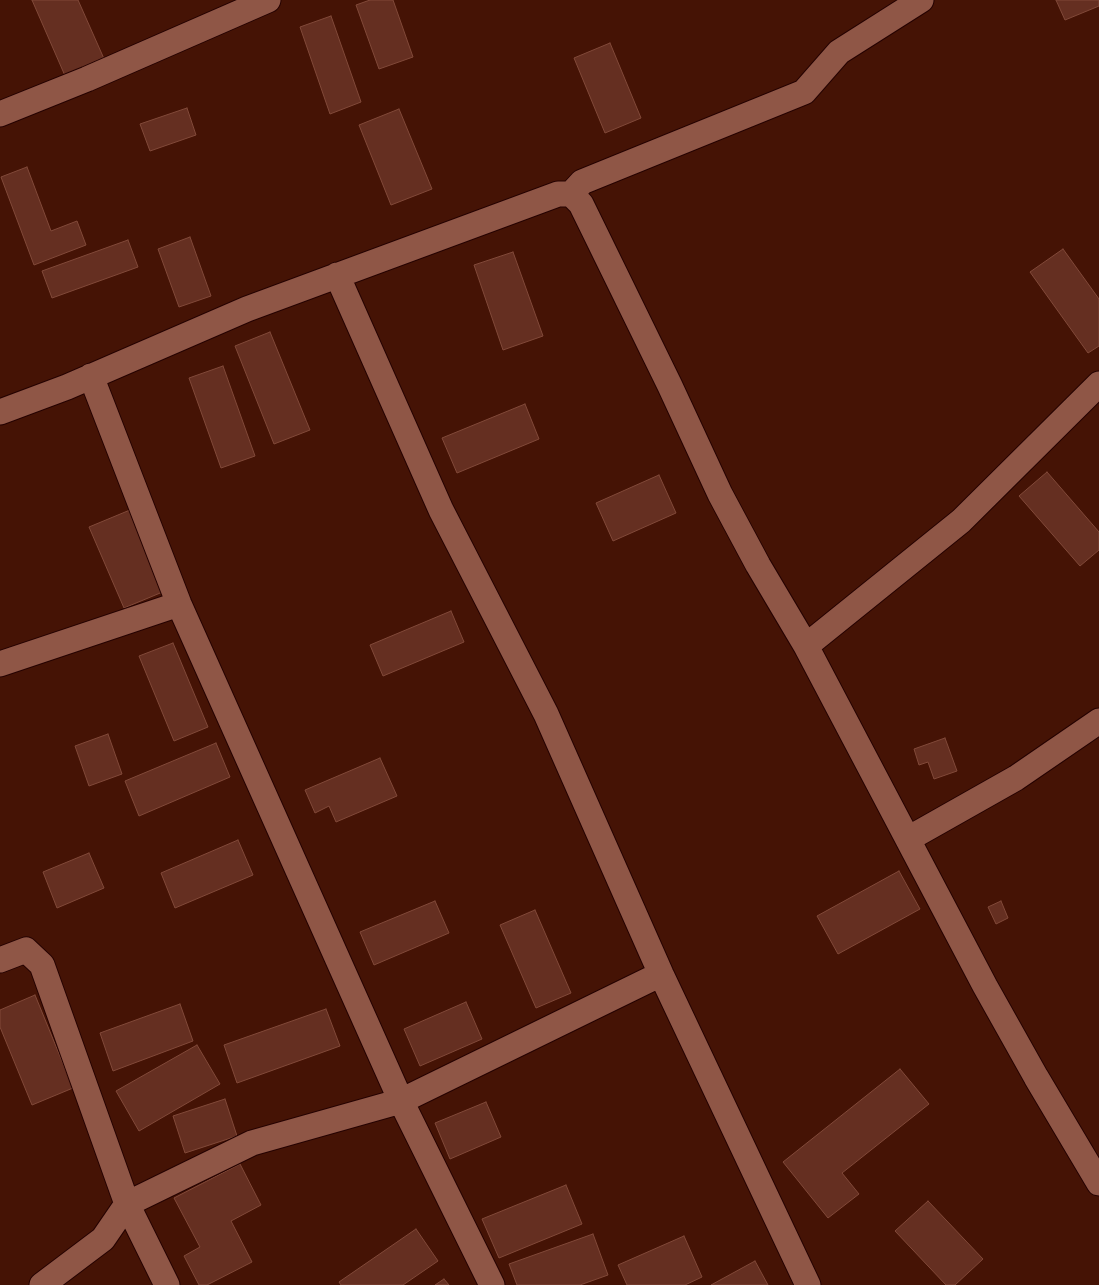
<!DOCTYPE html>
<style>
body{margin:0}
canvas{display:block;background:#451305}
</style>
<canvas width="1099" height="1285"></canvas>
<script>
const ctx = document.querySelector('canvas').getContext('2d');
ctx.lineJoin = 'round';
function paint(path, color) {
  ctx.fillStyle = color;
  ctx.fill(path, 'evenodd');
}
function toPath(rows) {
  const path = new Path2D();
  for (const r of rows) {
    path.moveTo(r[0], r[1]);
    for (let i = 2; i < r.length; i += 2) path.lineTo(r[i], r[i + 1]);
  }
  return path;
}
function strokePath(path, color, width, dash) {
  ctx.strokeStyle = color;
  ctx.lineWidth = width;
  ctx.lineCap = dash ? 'butt' : 'round';
  ctx.setLineDash(dash || []);
  ctx.stroke(path);
}
const building = toPath([
 [32,0,78,0,105,61,66,78,32,0],
 [370,0,393,0,413,57,379,69,356,5,370,0],
 [1056,0,1099,0,1099,6,1065,20,1056,0],
 [331,16,361,102,330,114,300,27,331,16],
 [610,43,641,118,605,133,574,58,610,43],
 [187,108,196,135,150,151,140,124,187,108],
 [399,109,432,189,391,205,359,125,399,109],
 [27,167,51,231,77,221,86,245,34,265,1,177,27,167],
 [190,237,211,296,179,307,158,249,190,237],
 [128,240,138,267,52,298,42,271,128,240],
 [1063,249,1099,299,1099,346,1088,353,1030,272,1063,249],
 [513,252,543,336,503,350,474,265,513,252],
 [270,332,310,430,274,444,235,346,270,332],
 [223,366,255,456,221,468,189,378,223,366],
 [525,404,539,439,457,473,442,438,525,404],
 [1047,472,1099,532,1099,550,1080,566,1019,496,1047,472],
 [659,475,676,513,613,541,596,503,659,475],
 [130,510,165,591,124,608,89,527,130,510],
 [451,611,464,642,383,676,370,645,451,611],
 [173,643,208,727,174,741,139,656,173,643],
 [108,734,122,774,89,786,75,746,108,734],
 [945,738,957,771,934,779,928,762,919,765,914,749,945,738],
 [216,743,230,777,139,816,125,781,216,743],
 [380,758,397,796,336,822,329,806,315,813,305,790,380,758],
 [238,840,253,875,175,908,161,873,238,840],
 [89,853,104,888,57,908,43,872,89,853],
 [899,871,920,909,838,954,817,916,899,871],
 [435,901,449,933,374,965,360,932,435,901],
 [1001,901,1008,918,996,924,988,907,1001,901],
 [535,910,571,993,536,1008,500,925,535,910],
 [35,995,73,1088,32,1105,0,1027,0,1010,35,995],
 [466,1002,482,1039,420,1066,404,1029,466,1002],
 [180,1004,193,1041,113,1071,100,1033,180,1004],
 [326,1009,340,1046,237,1083,224,1045,326,1009],
 [197,1045,220,1084,139,1131,116,1091,197,1045],
 [900,1069,929,1104,842,1173,859,1194,828,1218,783,1162,900,1069],
 [225,1099,237,1136,185,1153,173,1116,225,1099],
 [486,1102,501,1137,450,1159,435,1123,486,1102],
 [240,1164,261,1205,231,1221,252,1262,207,1285,199,1285,184,1256,200,1247,174,1198,240,1164],
 [566,1185,582,1224,499,1258,482,1219,566,1185],
 [928,1201,983,1259,955,1285,946,1285,895,1231,928,1201],
 [416,1229,438,1261,403,1285,341,1285,339,1282,416,1229],
 [593,1234,608,1275,580,1285,517,1285,509,1264,593,1234],
 [684,1236,702,1277,685,1285,627,1285,618,1265,684,1236],
 [755,1261,768,1285,711,1285,755,1261],
 [444,1279,449,1285,435,1285,444,1279]
]);
paint(building, '#652f21');
strokePath(building, '#814939', 1);
const minor = toPath([
 [0,114,87,79,268,0],
 [571,194,582,182,804,92,839,52,921,0],
 [337,275,441,510,546,714,661,974,808,1285],
 [91,376,179,604,401,1101,492,1285],
 [1099,384,961,521,806,646,985,986,1036,1077,1099,1183],
 [0,412,67,387,247,309,558,194,571,194,581,204,670,386,720,494,758,565,806,646],
 [0,664,179,604],
 [908,839,1016,778,1099,721],
 [0,960,26,950,42,965,127,1204,167,1285],
 [42,1285,103,1239,127,1204,252,1143,401,1101,661,974]
]);
strokePath(minor, '#250200', 27);
strokePath(minor, '#8f5646', 25);
</script>
